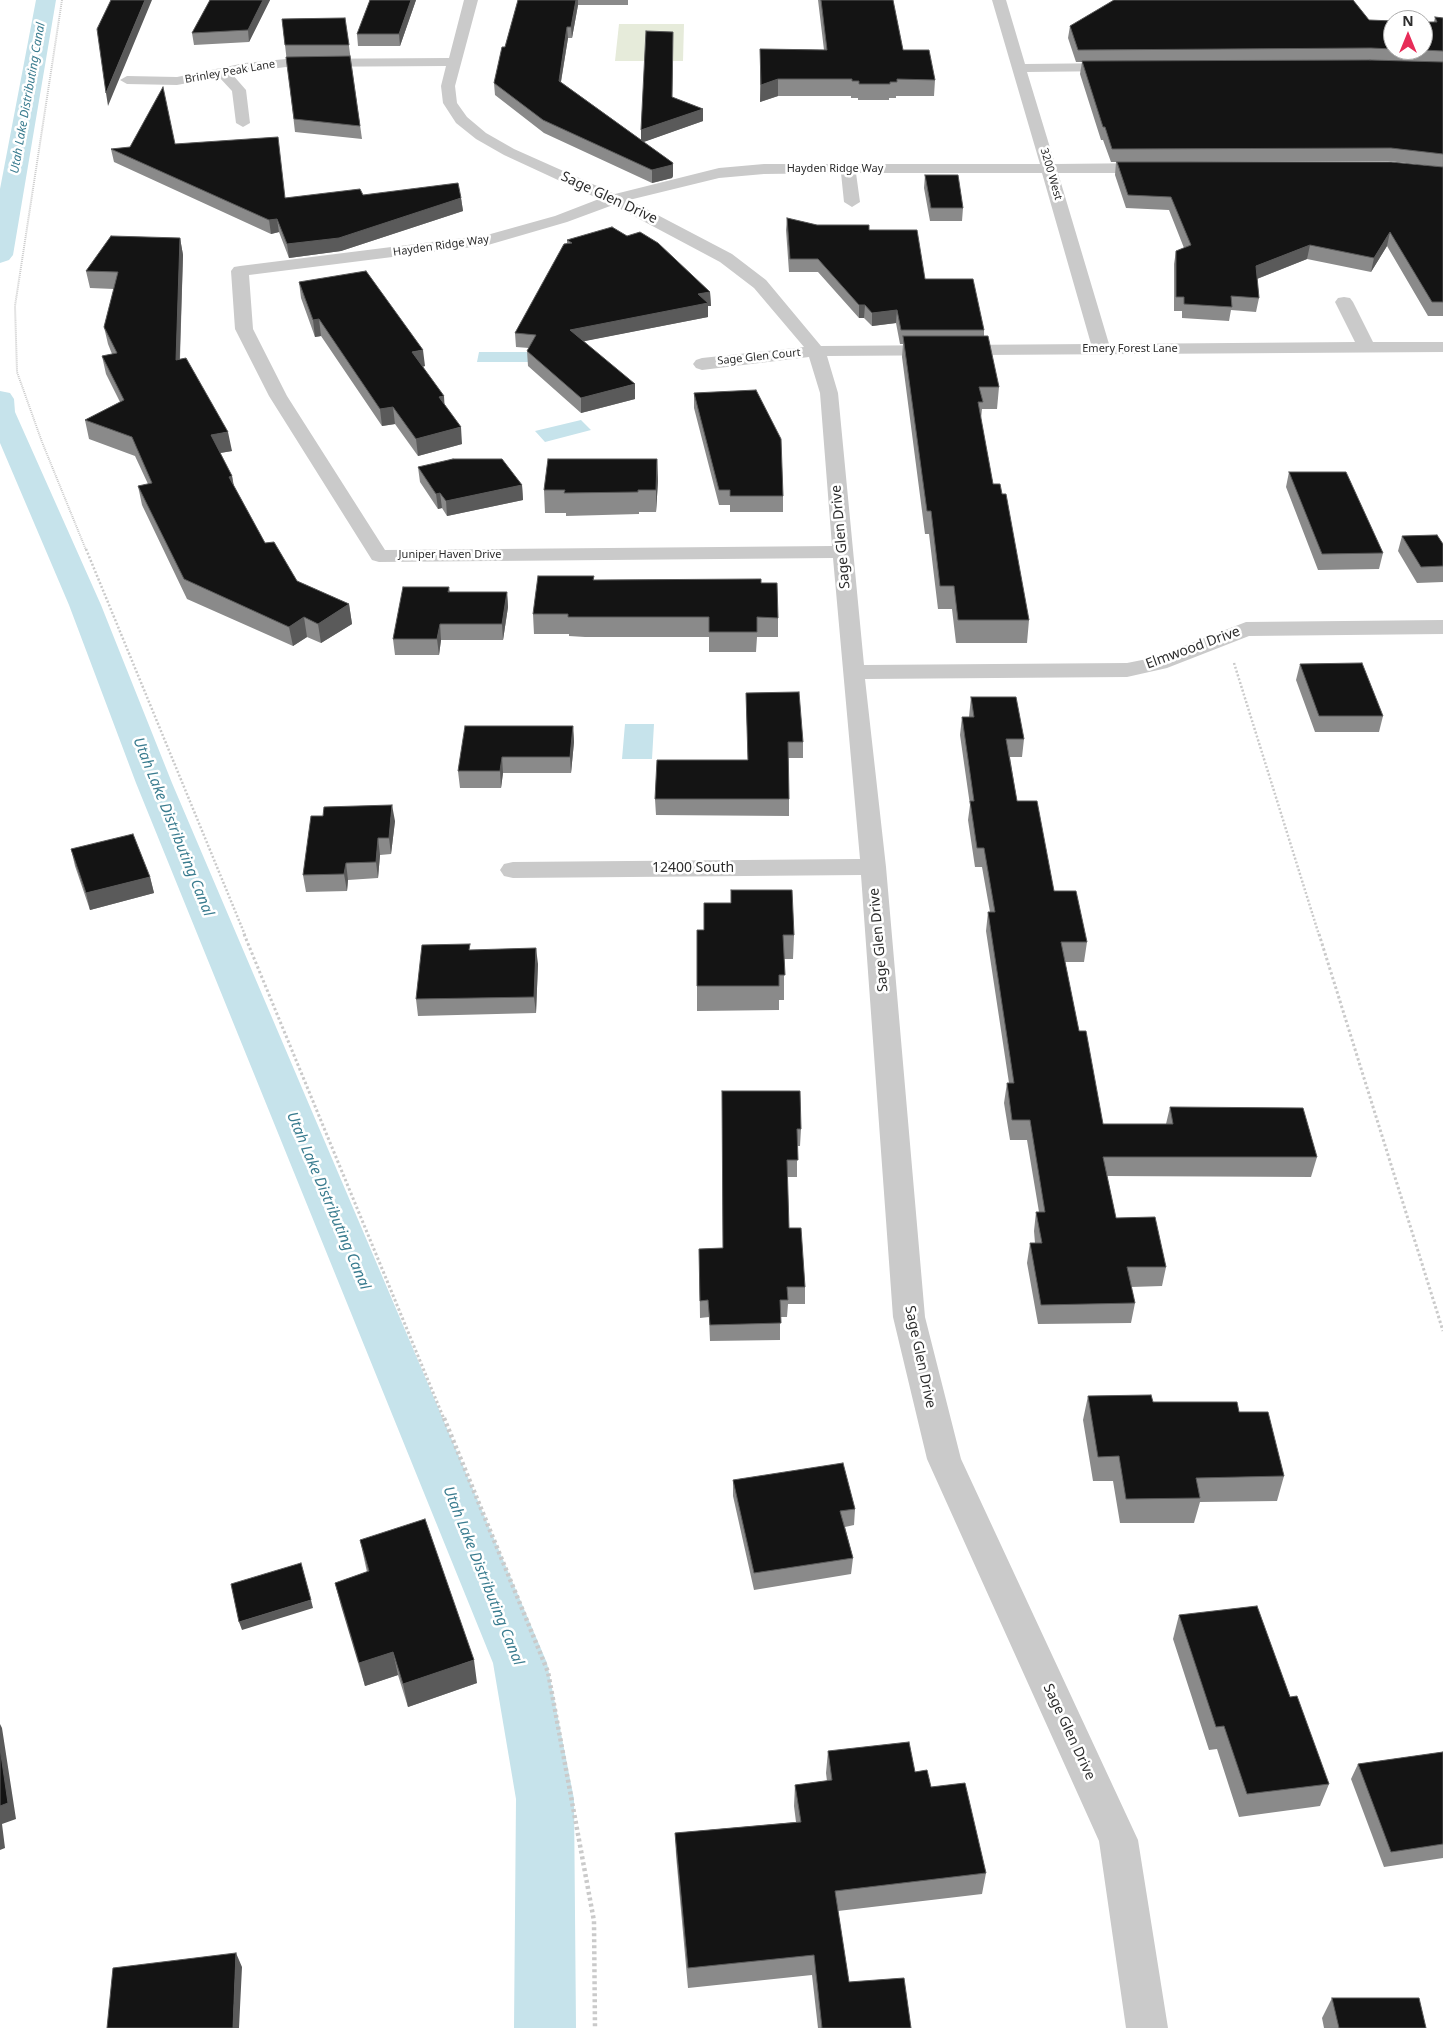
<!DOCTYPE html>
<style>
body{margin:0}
#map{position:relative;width:1443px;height:2028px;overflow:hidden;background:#fff;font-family:"Noto Sans",sans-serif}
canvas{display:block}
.north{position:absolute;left:1383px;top:10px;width:50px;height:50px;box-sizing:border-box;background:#fff;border:1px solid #ababab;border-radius:50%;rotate:0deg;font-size:14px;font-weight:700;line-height:20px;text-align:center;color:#2d2d2d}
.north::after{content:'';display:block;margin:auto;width:18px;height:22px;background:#e72c58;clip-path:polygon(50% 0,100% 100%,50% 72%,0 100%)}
</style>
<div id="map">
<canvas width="1443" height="2028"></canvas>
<div class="north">N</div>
</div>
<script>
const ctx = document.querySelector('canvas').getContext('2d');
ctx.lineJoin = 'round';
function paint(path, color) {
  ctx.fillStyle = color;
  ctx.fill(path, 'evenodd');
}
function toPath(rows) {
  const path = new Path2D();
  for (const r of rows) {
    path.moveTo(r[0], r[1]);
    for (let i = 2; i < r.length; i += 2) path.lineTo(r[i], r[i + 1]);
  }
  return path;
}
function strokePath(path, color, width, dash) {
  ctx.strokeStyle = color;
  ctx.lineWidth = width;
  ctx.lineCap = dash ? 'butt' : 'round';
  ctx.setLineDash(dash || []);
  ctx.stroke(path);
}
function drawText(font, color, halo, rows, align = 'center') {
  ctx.font = font + ' "Noto Sans",sans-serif';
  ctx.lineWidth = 5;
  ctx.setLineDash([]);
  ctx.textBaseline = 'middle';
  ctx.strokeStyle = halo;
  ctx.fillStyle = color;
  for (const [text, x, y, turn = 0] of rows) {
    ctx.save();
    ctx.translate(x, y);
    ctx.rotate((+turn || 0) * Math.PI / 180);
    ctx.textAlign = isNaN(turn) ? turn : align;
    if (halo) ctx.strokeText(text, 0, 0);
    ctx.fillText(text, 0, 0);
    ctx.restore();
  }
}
paint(toPath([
 [619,24,684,24,683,61,615,61]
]), '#e6ebda');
paint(toPath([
 [479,352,530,352,529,362,477,362],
 [581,420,591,430,545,442,535,431],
 [625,724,654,724,652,759,622,759]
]), '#c6e3eb');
paint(toPath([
 [36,0,56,0,13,255,9,260,0,263,0,189,36,0],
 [0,391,10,393,14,399,15,412,101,605,172,783,547,1663,574,1799,576,2028,514,2028,516,1799,493,1663,136,783,69,605,0,443,0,391]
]), '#c6e3eb');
strokePath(toPath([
 [62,0,15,306,17,372,42,442,86,550]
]), '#cacaca', 2, [1, 1]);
strokePath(toPath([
 [86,549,245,935],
 [1234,663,1319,935]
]), '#cacaca', 2.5, [2, 2]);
strokePath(toPath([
 [244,934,444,1419],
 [1319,934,1443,1331]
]), '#cacaca', 3, [2.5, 2.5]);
strokePath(toPath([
 [444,1418,548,1672,594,1921,595,2028]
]), '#cacaca', 4.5, [3, 3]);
paint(toPath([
 [464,0,478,0,455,86,457,103,467,117,486,133,514,149,615,194,719,168,764,164,1040,164,992,0,1006,0,1025,64,1117,63,1124,67,1117,71,1027,72,1055,164,1152,163,1160,168,1152,173,1058,173,1109,344,1355,342,1335,302,1338,298,1344,297,1350,298,1353,302,1373,342,1443,342,1443,352,827,356,838,393,864,665,1127,663,1152,658,1246,622,1443,620,1443,634,1249,636,1167,668,1127,677,865,679,886,867,925,1317,961,1459,1138,1840,1168,2028,1126,2028,1099,1841,927,1459,893,1317,861,875,513,878,504,876,500,870,504,864,513,862,860,859,833,558,379,562,372,560,269,396,235,329,231,271,234,267,240,266,487,235,555,216,599,199,504,155,476,139,456,123,443,103,441,86,446,66,286,67,232,74,246,90,250,123,243,127,236,123,232,91,219,77,177,85,127,84,120,80,127,76,177,77,245,63,286,59,449,58,464,0],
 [841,173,844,202,852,207,860,202,856,173,1042,173,1091,344,821,346,766,280,732,254,629,200,719,178,764,174,841,173],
 [613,205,720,262,754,288,804,347,702,358,696,360,693,364,696,368,702,370,809,357,820,393,832,546,385,550,287,396,253,329,249,275,488,245,567,222,613,205]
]), '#cacaca');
paint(toPath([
 [210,0,270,0,249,42,194,45,192,33],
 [370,0,416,0,400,46,358,46,357,34],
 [518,0,628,0,628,5,578,5,572,38,568,38,561,82,641,140,641,130,673,44,672,97,703,109,703,121,643,142,673,163,673,176,672,178,652,183,544,133,495,95,494,83,505,47],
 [818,0,893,0,903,50,935,80,934,96,896,96,896,98,889,98,889,100,858,100,858,98,851,98,851,96,778,96,760,102,760,49,824,50],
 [1435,17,1443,18,1443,167,1388,161,1191,162,1443,167,1443,316,1428,316,1387,246,1371,272,1307,259,1257,279,1259,298,1256,312,1231,310,1229,321,1182,318,1182,311,1174,311,1174,264,1176,251,1184,248,1169,210,1126,208,1115,175,1116,162,1111,162,1103,140,1101,140,1080,74,1082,62,1076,62,1068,38,1070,26,1369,20,1393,21,1393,50,1423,50,1434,22],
 [345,18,362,139,295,132,282,19],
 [175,144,286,198,363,195,461,198,463,211,341,251,289,258,279,232,271,234,114,162,111,149],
 [925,175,963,208,962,221,930,221,924,188],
 [787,218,817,225,869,230,984,330,984,336,999,387,997,409,982,409,981,419,993,484,1029,620,1027,643,956,643,952,609,938,609,929,534,925,534,902,357,903,344,900,344,896,323,872,326,864,318,859,318,818,272,789,272,786,230],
 [180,238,183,255,180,359,232,451,220,453,232,476,234,486,265,543,297,581,349,604,352,624,321,643,307,637,293,646,187,599,142,505,138,486,148,484,135,456,89,439,85,420,120,402,106,374,102,356,112,354,108,344,104,327,114,289,90,288,86,271],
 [567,240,710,292,711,306,708,306,708,317,584,341,635,399,581,413,528,366,527,351,529,348,516,347,515,333,567,243],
 [299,282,425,366,423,367,445,405,462,444,418,456,395,424,382,426,321,336,315,337,301,298],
 [694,393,783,496,783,512,730,512,730,505,719,505,694,408],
 [657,459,658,481,656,512,639,512,639,514,566,516,566,513,545,513,544,490],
 [418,467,522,485,523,500,447,516,442,508,438,509,420,482],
 [1289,472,1383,553,1379,569,1318,570,1286,487],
 [1402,536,1443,544,1443,582,1417,583,1398,551],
 [594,576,594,580,761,583,778,618,778,637,757,637,756,652,709,652,709,637,585,637,569,636,569,634,534,634,533,614],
 [449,587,450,592,507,592,508,607,503,640,441,640,439,655,395,655,393,639],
 [1300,664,1383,716,1379,732,1315,732,1296,680],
 [746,693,803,742,803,758,788,758,789,799,789,816,656,815,655,799,748,760],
 [971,697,1024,739,1022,757,1010,757,1017,801,1054,891,1087,942,1084,962,1065,962,1079,1031,1103,1124,1166,1124,1170,1107,1317,1157,1311,1177,1107,1176,1116,1218,1166,1267,1162,1286,1131,1287,1135,1303,1131,1323,1038,1324,1027,1263,1030,1243,1035,1243,1034,1231,1036,1212,1039,1212,1027,1140,1010,1140,1004,1103,1007,1083,1009,1083,986,931,988,912,990,912,982,867,975,867,968,820,970,805,960,735,962,717,969,717],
 [573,726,574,742,571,773,503,773,501,788,460,788,458,771],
 [323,816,395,821,391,854,380,855,378,878,348,880,347,891,306,892,303,875],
 [71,849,150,877,154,893,90,910,75,866],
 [697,930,794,935,793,959,784,959,784,1000,779,1000,779,1010,697,1011],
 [470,950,538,964,536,1013,418,1016,416,999],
 [722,1091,801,1129,800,1146,797,1146,797,1177,787,1177,789,1228,805,1287,805,1304,788,1304,787,1317,780,1317,780,1340,710,1341,709,1317,700,1318,699,1249,723,1248],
 [1088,1396,1153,1402,1239,1412,1284,1476,1277,1501,1200,1502,1194,1523,1120,1523,1113,1481,1093,1481,1083,1420],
 [733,1480,855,1509,854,1525,845,1527,853,1558,851,1574,754,1590,733,1496],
 [360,1540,477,1683,408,1707,398,1675,365,1686,341,1606,335,1583,367,1572],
 [1179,1615,1290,1697,1329,1784,1320,1806,1239,1817,1217,1749,1209,1750,1173,1639],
 [828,1751,915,1772,931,1787,986,1873,982,1894,838,1911,849,1982,911,2028,818,2028,812,1975,688,1988,676,1855,675,1833,796,1822,794,1806,795,1785,827,1781,826,1773],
 [1443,1752,1443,1858,1384,1867,1351,1779,1358,1764],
 [1332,1998,1426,2028,1324,2028,1322,2018]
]), '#8a8a8a');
paint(toPath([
 [145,0,152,0,108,106,106,93],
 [263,0,270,0,249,42,248,30],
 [411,0,416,0,400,46,399,34],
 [576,0,578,0,578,5,572,38,571,27],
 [567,27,568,38,559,93,559,81],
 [778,79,778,96,760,102,761,85],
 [703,109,703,121,641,143,641,130],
 [673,163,673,176,672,178,652,183,652,170],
 [461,198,463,211,341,251,289,258,287,244],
 [277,219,279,232,271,234,269,220],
 [1390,232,1387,246,1371,272,1374,258],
 [180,238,183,255,179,378,176,360],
 [1310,245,1307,259,1254,280,1256,266],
 [710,292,711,306,708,306,708,317,570,344,570,330,698,294],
 [859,305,865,305,864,318,859,318],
 [897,310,896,323,872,326,872,313],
 [319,319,321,336,315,337,313,320],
 [423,350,425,366,414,368,412,352],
 [635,384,635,399,581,413,581,398],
 [444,396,445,413,439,397],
 [393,407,395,424,382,426,380,409],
 [461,427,462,444,418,456,416,439],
 [228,432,232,451,214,454,211,435],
 [657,459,658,481,656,512,656,490],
 [232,476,235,495,229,477],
 [522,485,523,500,447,516,446,501],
 [440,493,442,508,438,509,436,494],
 [507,592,508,607,503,640,502,624],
 [349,604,352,624,321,643,318,624],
 [304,617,307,637,293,646,289,627],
 [440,624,441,640,439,655,437,639],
 [573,726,574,742,571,773,570,757],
 [502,757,503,773,501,788,500,771],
 [392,805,395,821,391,854,389,838],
 [378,838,380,855,378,878,376,862],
 [346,863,348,880,347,891,344,874],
 [150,877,154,893,90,910,86,893],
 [536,948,538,964,536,1013,534,997],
 [311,1600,313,1608,242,1630,239,1622],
 [393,1652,398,1675,365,1686,359,1663],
 [474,1660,477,1683,408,1707,403,1684],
 [0,1724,2,1728,16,1819,2,1824,5,1848,0,1850],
 [236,1953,242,1967,239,2028,233,2028]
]), '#5a5a5a');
const building = toPath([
 [111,0,145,0,106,93,97,29,111,0],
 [210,0,263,0,248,30,192,33,210,0],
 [370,0,411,0,399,34,357,34,370,0],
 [518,0,576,0,571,27,567,27,559,81,673,163,672,165,652,170,543,120,494,83,502,47,505,47,518,0],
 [821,0,893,0,903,50,929,50,935,80,897,79,897,82,890,82,890,84,859,84,859,81,852,81,852,79,778,79,761,85,760,49,827,50,821,0],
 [1114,0,1353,0,1369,20,1393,21,1393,49,1371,48,1078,50,1070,26,1114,0],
 [1435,17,1443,18,1443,51,1423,50,1423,22,1437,22,1435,17],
 [345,18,349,45,285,45,282,19,345,18],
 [646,31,673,32,672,97,703,109,641,130,646,31],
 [350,56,360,126,294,119,286,57,350,56],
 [1370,60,1443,62,1443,154,1391,148,1112,149,1105,127,1103,127,1082,61,1370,60],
 [163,87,175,144,278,137,285,198,360,189,363,195,458,183,461,198,339,238,287,244,277,219,269,220,111,149,130,147,163,87],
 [1117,162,1391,162,1443,167,1443,302,1432,302,1390,232,1374,258,1310,245,1256,266,1259,298,1231,296,1232,307,1184,304,1184,297,1176,297,1176,251,1191,245,1171,197,1128,195,1117,162],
 [925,175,958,175,963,208,931,208,925,175],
 [787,218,817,225,869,225,869,230,917,230,925,279,973,279,984,330,901,330,897,310,872,313,865,305,859,305,818,259,790,259,787,218],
 [612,227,627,236,640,232,658,243,710,292,698,294,708,303,570,330,635,384,581,398,527,351,536,335,515,333,564,244,572,243,567,240,612,227],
 [111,236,180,238,176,360,186,358,228,432,211,435,232,476,229,477,265,543,274,542,297,581,349,604,318,624,304,617,289,627,184,579,138,486,152,483,132,437,85,420,124,400,102,356,117,353,104,327,118,272,86,271,111,236],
 [366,271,423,350,412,352,444,396,439,397,461,427,416,439,393,407,380,409,319,319,313,320,299,282,366,271],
 [903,336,988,336,999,387,979,387,983,402,978,402,993,484,1000,484,1002,494,1006,494,1029,620,958,620,954,586,940,586,931,511,927,511,903,336],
 [756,390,781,439,783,496,730,496,730,490,719,490,694,393,756,390],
 [453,459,502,459,522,485,446,501,440,493,436,494,418,467,453,459],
 [548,459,657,459,656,490,638,490,638,492,564,493,565,490,544,490,548,459],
 [1289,472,1346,472,1383,553,1322,554,1289,472],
 [1437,535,1443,544,1443,566,1421,567,1402,536,1437,535],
 [538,576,594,576,593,580,761,579,761,583,777,583,778,618,757,617,757,632,709,632,709,617,568,617,568,614,533,614,538,576],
 [403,587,449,587,448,592,507,592,502,624,440,624,437,639,393,639,403,587],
 [1362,663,1383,716,1319,716,1300,664,1362,663],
 [799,692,803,742,788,742,789,799,655,799,657,760,748,760,746,693,799,692],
 [971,697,1016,697,1024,739,1006,739,1017,801,1037,801,1054,891,1076,891,1087,942,1061,942,1079,1031,1086,1031,1103,1124,1173,1124,1170,1107,1303,1108,1317,1157,1103,1157,1116,1218,1155,1217,1166,1267,1127,1267,1135,1303,1041,1305,1030,1243,1042,1243,1036,1212,1045,1212,1030,1120,1012,1120,1007,1083,1014,1083,988,912,995,912,984,848,977,848,970,801,974,801,962,717,974,717,971,697],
 [465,726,573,726,570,757,502,757,500,771,458,771,465,726],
 [392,805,389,838,378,838,376,862,346,863,344,874,303,875,311,816,323,816,324,807,392,805],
 [133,834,150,877,86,893,71,849,133,834],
 [731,890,792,890,794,935,783,935,785,975,779,975,779,986,697,986,697,930,704,930,704,903,731,903,731,890],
 [470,944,469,950,536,948,534,997,416,999,422,945,470,944],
 [722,1091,800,1091,801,1129,797,1129,798,1160,787,1160,789,1228,801,1228,805,1287,787,1287,788,1300,780,1300,781,1323,710,1325,708,1300,700,1301,699,1249,723,1248,722,1091],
 [1151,1395,1153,1402,1237,1402,1239,1412,1268,1412,1284,1476,1196,1478,1200,1498,1126,1499,1119,1456,1098,1457,1088,1396,1151,1395],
 [843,1463,855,1509,840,1511,853,1558,754,1573,733,1480,843,1463],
 [425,1519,474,1660,403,1684,393,1652,359,1663,335,1583,369,1571,360,1540,425,1519],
 [301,1563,311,1600,239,1622,231,1584,301,1563],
 [1257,1606,1290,1697,1297,1696,1329,1784,1247,1794,1224,1726,1216,1727,1179,1615,1257,1606],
 [909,1742,915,1772,927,1770,931,1787,965,1783,986,1873,835,1891,849,1982,904,1978,911,2028,822,2028,814,1955,688,1968,675,1833,801,1822,795,1785,832,1780,828,1751,909,1742],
 [0,1748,8,1803,0,1806,0,1748],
 [1443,1752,1443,1844,1391,1852,1358,1764,1443,1752],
 [236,1953,233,2028,107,2028,113,1968,236,1953],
 [1332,1998,1419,1998,1426,2028,1339,2028,1332,1998]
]);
paint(building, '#141414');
strokePath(building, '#5a5a5a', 1);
drawText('11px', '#2d2d2d', '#fff', [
 ["Brinley Peak Lane",230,72,-10],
 ["Hayden Ridge Way",835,169],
 ["3200 West",1051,174,74],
 ["Hayden Ridge Way",441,246,-8],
 ["Emery Forest Lane",1130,349],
 ["Sage Glen Court",759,357,-6],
 ["Juniper Haven Drive",450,555]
]);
drawText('italic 12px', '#3a7c8f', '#fff', [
 ["Utah Lake Distributing Canal",28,98,-80]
]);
drawText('14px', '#2d2d2d', '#fff', [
 ["Sage Glen Drive",609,198,25],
 ["Sage Glen Drive",841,537,-95],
 ["Elmwood Drive",1193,648,-20],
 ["12400 South",693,868],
 ["Sage Glen Drive",879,940,-95],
 ["Sage Glen Drive",920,1357,78],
 ["Sage Glen Drive",1069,1732,65]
]);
drawText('italic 15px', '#3a7c8f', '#fff', [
 ["Utah Lake Distributing Canal",173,827,68],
 ["Utah Lake Distributing Canal",328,1201,67],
 ["Utah Lake Distributing Canal",483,1576,68]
]);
</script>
